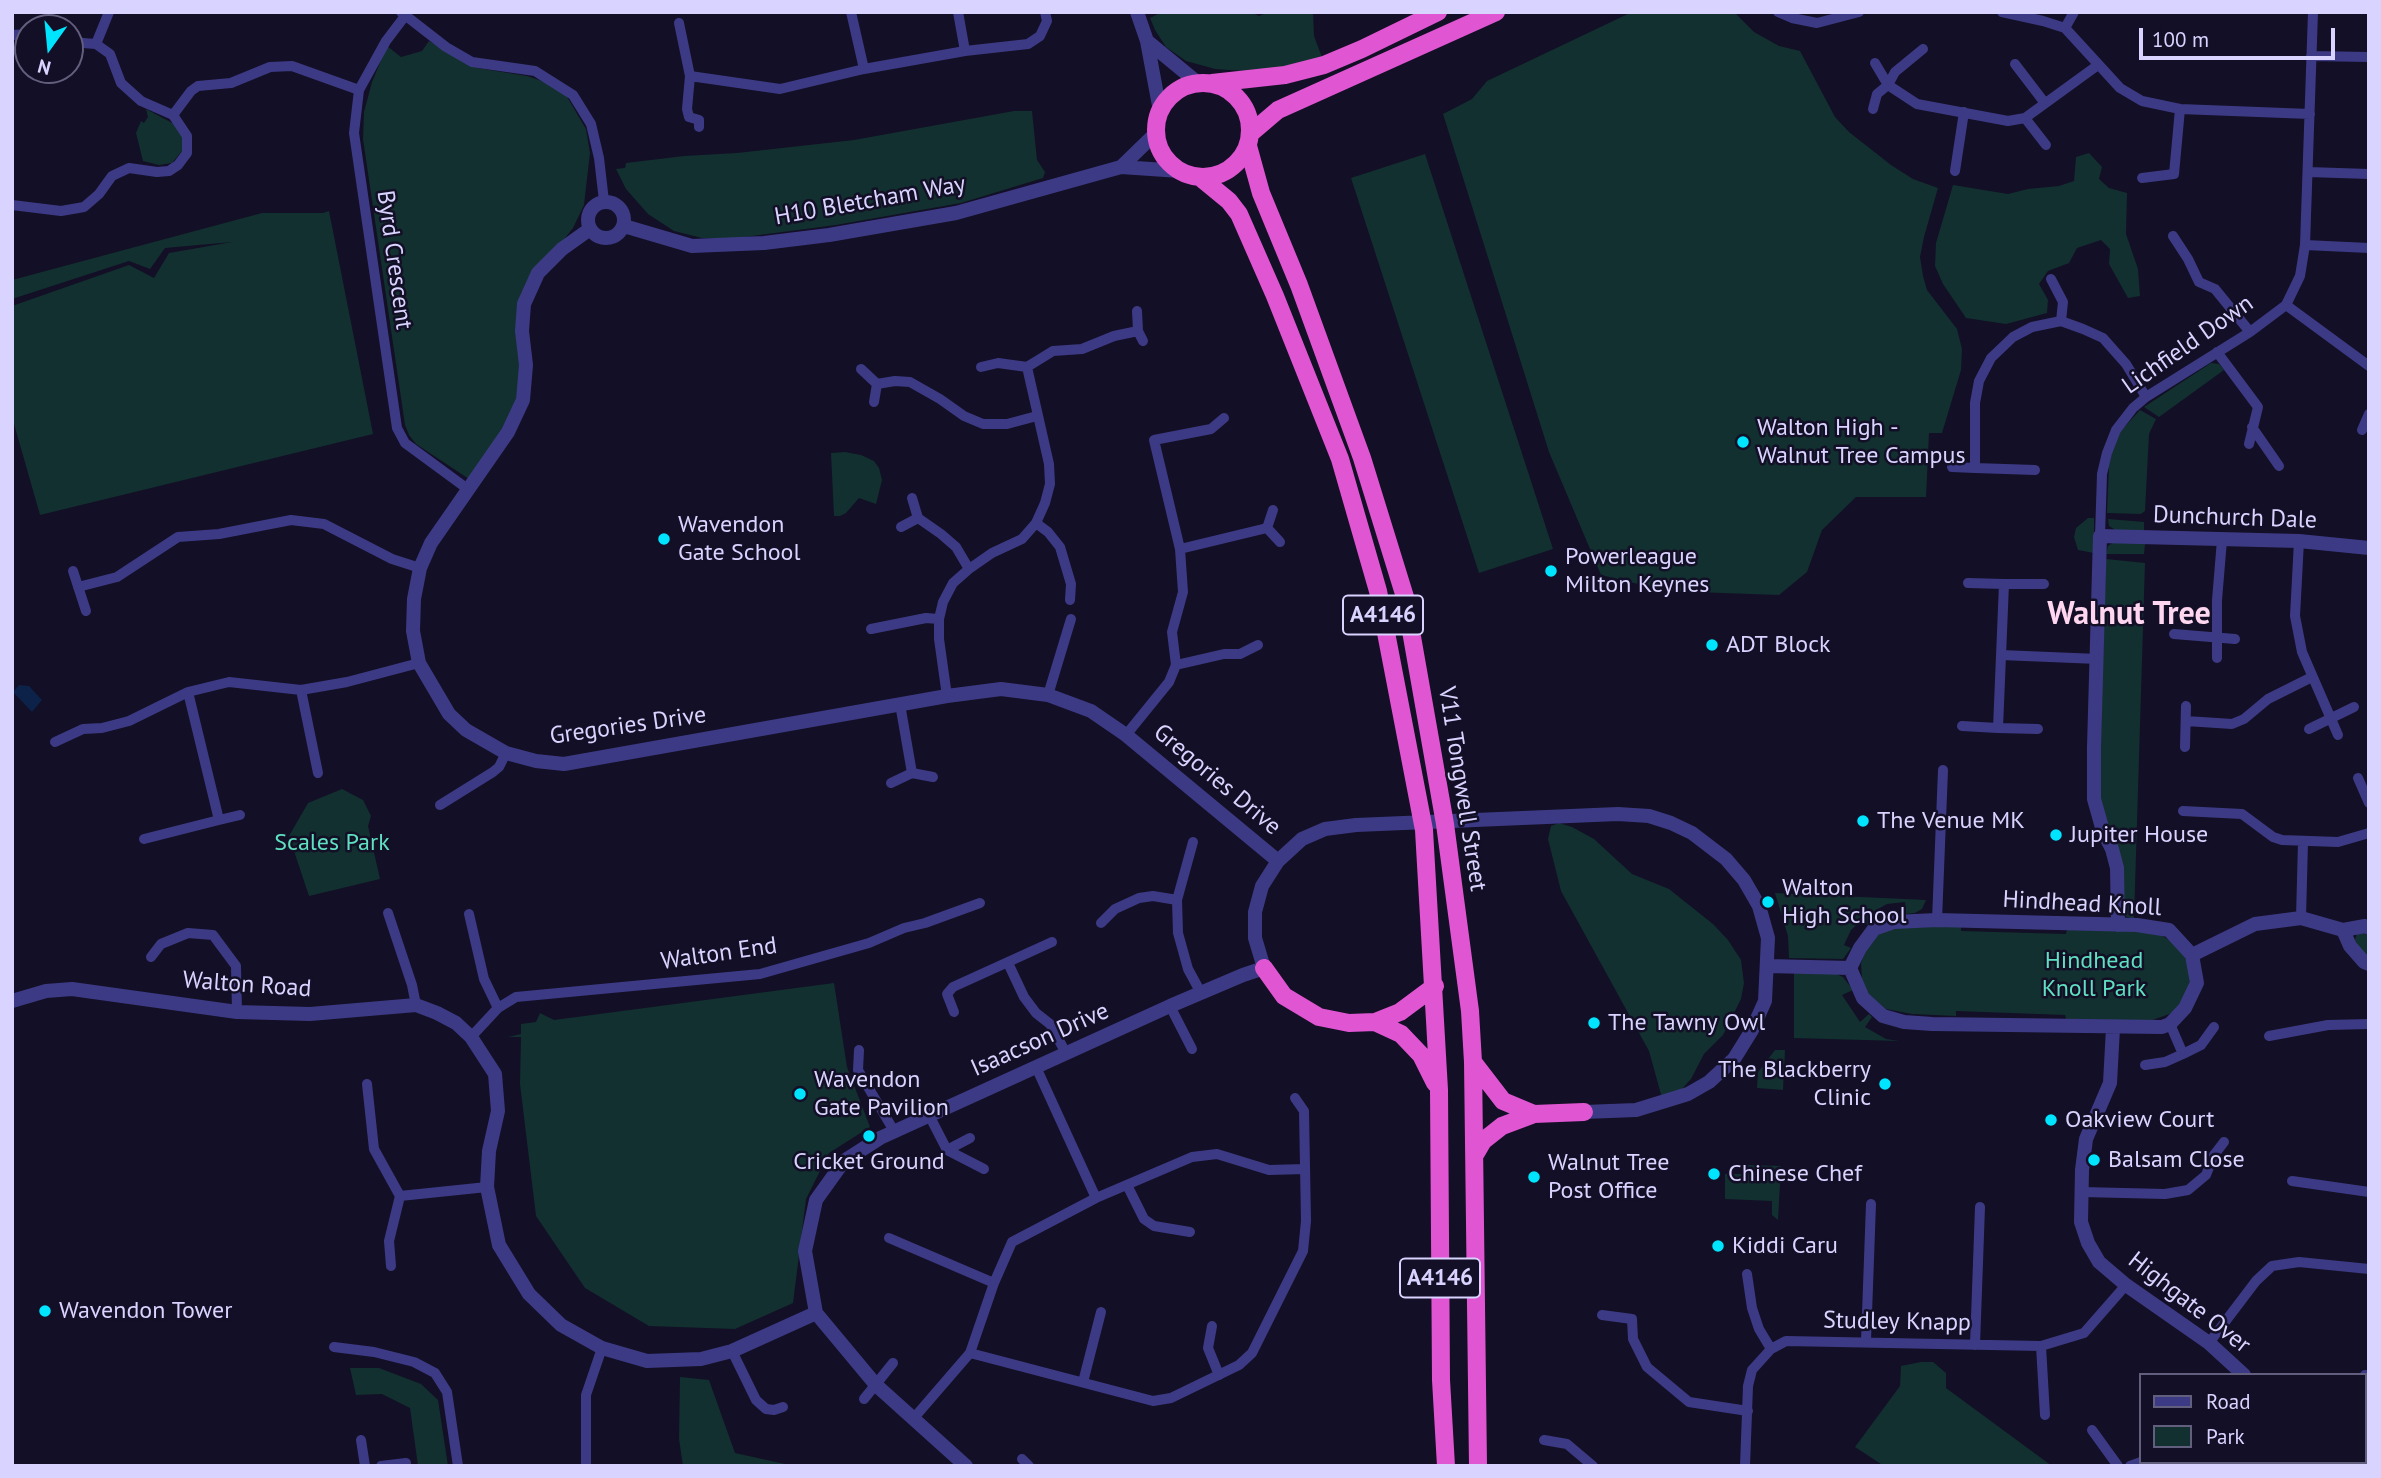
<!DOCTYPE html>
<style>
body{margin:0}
#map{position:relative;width:2381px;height:1478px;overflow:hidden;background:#130f26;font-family:"PT Sans",sans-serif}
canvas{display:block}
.frame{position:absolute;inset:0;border:14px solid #d9d4ff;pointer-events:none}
.legend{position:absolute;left:2139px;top:1373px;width:228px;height:91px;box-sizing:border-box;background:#130f26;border:2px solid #625e7d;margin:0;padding:9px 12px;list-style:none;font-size:21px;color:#d9d4ff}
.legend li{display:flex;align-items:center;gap:14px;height:35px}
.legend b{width:35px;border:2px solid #625e7d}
.north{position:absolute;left:14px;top:14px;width:70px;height:70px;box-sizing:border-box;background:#130f26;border:2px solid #625e7d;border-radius:50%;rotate:195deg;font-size:19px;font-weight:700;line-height:28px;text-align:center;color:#d9d4ff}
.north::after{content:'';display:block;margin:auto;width:24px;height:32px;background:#00e5ff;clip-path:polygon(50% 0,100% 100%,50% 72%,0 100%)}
.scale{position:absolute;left:2139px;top:28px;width:196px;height:32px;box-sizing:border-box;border:4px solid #d9d4ff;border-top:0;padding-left:9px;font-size:21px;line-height:24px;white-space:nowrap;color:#d9d4ff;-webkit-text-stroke:5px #130f26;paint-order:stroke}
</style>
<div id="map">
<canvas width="2381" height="1478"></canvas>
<div class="frame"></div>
<ul class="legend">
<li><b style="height:9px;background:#3d3a85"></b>Road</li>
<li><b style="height:19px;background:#12302f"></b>Park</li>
</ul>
<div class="north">N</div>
<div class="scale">100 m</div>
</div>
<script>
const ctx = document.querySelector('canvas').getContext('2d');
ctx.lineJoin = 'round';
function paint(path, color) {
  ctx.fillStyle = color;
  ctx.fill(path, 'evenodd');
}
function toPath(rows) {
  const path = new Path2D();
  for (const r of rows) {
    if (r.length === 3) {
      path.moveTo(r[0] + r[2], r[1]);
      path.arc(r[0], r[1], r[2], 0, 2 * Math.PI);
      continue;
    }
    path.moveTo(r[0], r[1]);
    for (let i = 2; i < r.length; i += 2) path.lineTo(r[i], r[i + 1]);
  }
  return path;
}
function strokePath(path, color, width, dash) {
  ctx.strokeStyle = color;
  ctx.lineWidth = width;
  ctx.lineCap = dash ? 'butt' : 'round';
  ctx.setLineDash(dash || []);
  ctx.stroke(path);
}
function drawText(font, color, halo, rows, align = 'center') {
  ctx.font = font + ' "PT Sans",sans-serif';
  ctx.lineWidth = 5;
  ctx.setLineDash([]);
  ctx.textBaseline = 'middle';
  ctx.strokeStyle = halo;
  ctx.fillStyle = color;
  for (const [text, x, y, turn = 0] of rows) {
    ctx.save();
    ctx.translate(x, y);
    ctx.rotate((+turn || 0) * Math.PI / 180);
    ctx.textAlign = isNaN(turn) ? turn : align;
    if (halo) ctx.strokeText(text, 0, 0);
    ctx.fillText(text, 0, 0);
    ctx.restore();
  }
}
paint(toPath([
 [1162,12,1251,12,1259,16,1269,12,1313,12,1314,36,1323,60,1286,69,1245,71,1215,69,1186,61,1166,47,1155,30,1150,18],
 [1632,12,1734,12,1754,32,1779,46,1800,51,1835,117,1849,132,1891,165,1913,179,1938,188,1924,237,1920,257,1923,276,1927,290,1957,329,1962,349,1961,370,1942,433,1929,433,1926,497,1856,497,1822,530,1807,572,1779,595,1667,591,1601,575,1549,452,1443,114,1472,99,1487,81],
 [429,41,478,68,527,76,548,83,566,95,586,129,590,153,584,205,573,228,541,268,531,284,518,406,469,479,416,444,409,435,405,425,363,139,364,112,372,82,387,46,401,57,422,51],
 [146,109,176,125,182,134,182,151,172,163,159,165,143,161,136,133,141,121,144,123,148,117],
 [1014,111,1032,111,1037,160,1045,172,1043,178,961,203,836,225,729,239,702,238,674,231,648,214,626,189,616,169,625,168,626,163,684,156,737,153,854,140],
 [2089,153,2102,167,2099,179,2109,188,2127,193,2126,234,2138,269,2140,296,2128,298,2109,264,2110,249,2101,240,2077,248,2069,263,2048,271,2039,284,2048,300,2047,313,2006,324,1966,318,1943,284,1935,266,1936,243,1953,185,2008,194,2028,189,2059,186,2074,181,2076,157],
 [1425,154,1553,549,1479,573,1351,178],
 [329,211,373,434,40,515,12,417,12,306,129,265,154,278,169,253,232,242,165,248,150,269,129,261,12,299,12,280,262,213,323,213],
 [2211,363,2219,364,2224,370,2159,417,2144,407],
 [2140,410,2156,419,2149,434,2145,511,2141,514,2107,513,2109,466,2112,452,2120,432],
 [845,452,861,455,874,461,879,468,882,480,876,504,859,498,846,513,840,516,834,516,831,453],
 [2088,518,2094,518,2094,553,2078,550,2074,537,2076,528],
 [2108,519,2144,522,2144,532,2117,531,2109,526],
 [2115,541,2145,544,2144,554,2106,554,2108,546],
 [2106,559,2145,563,2134,919,2125,916,2101,807,2099,784],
 [342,789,363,800,371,816,368,826,380,879,309,896,289,836,308,803],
 [1559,823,1572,827,1594,839,1632,874,1669,889,1713,924,1728,940,1741,960,1744,983,1741,999,1723,1035,1704,1054,1691,1079,1682,1089,1662,1098,1649,1051,1561,891,1548,839,1551,826],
 [1775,893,1926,900,1922,909,1915,913,1906,914,1905,902,1887,904,1871,913,1875,921,1867,925,1863,919,1851,930,1844,945,1851,948,1843,959,1789,958,1788,936],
 [1961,926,1961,931,2066,934,2067,929,2144,931,2158,934,2172,941,2184,954,2189,969,2190,984,2186,996,2172,1013,2150,1021,2066,1019,2065,1015,1956,1011,1956,1016,1912,1014,1886,1009,1869,995,1862,980,1861,963,1869,943,1881,932,1894,928],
 [2358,931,2369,936,2369,959,2354,942],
 [1794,973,1834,973,1843,977,1853,990,1842,995,1860,1022,1869,1014,1872,1017,1865,1027,1886,1039,1899,1041,1794,1038],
 [834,983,847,1067,870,1127,829,1153,806,1199,793,1303,735,1329,649,1326,585,1288,536,1216,520,1084,521,1037,508,1037,521,1034,521,1024,536,1022,540,1013,554,1020],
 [1775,1050,1785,1050,1783,1090,1757,1088,1758,1072],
 [1748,1165,1781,1166,1778,1220,1772,1215,1772,1201,1725,1199,1725,1174,1748,1174],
 [1921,1362,1933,1362,1946,1373,1946,1388,2052,1466,1884,1466,1855,1447,1900,1386,1901,1366],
 [350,1368,379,1368,421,1384,438,1400,448,1466,418,1466,410,1408,382,1394,356,1395],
 [680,1377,709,1380,735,1453,794,1466,683,1466,679,1439]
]), '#12302f');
paint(toPath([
 [19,685,29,686,42,700,32,712,13,692]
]), '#0c2248');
strokePath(toPath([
 [401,12,446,47,472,62,535,71,573,95,591,124,599,158,604,201],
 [851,12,864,69],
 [958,12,965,51],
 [1778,12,1792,18,1817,23,1859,12],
 [2002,12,2043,21,2065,28,2120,88,2142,101,2180,109,2310,114],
 [405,16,386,41,359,90,354,133,397,428,405,443,469,490],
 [679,23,690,76,687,109,689,117,699,120,699,127],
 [2065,28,2074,12],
 [12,35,28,34],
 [96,44,109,12],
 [2311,56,2369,57],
 [1875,63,1888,85,1917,104,2008,121,2025,118,2098,65],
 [2015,64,2044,102],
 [690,76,780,89,864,69,965,51,1028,44,1040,36,1047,21,1045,12],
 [1873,109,1877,94,1888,85,1895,72,1923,49],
 [173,115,191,91,198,86,231,83,270,67,292,66,359,90],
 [2025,118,2046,145],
 [1955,171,1964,112],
 [2308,172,2369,174],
 [2142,178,2174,174,2180,109],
 [12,205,61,211,84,207,99,194,112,176,129,168,157,172,169,171,178,165,187,153,187,136,173,115,141,101,121,83,110,54,96,44,70,42],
 [2173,236,2188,259,2199,282,2215,289,2250,332],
 [2305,245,2369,248],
 [2051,279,2063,302,2061,321],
 [2286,305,2369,366],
 [1137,311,1138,331,1143,341],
 [2217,352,2258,407,2249,444],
 [981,367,998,363,1027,367,1053,351,1082,349,1114,336,1138,331],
 [861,369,877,384],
 [877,384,895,381,910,382,940,399,964,416,983,424,1007,424,1037,416],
 [874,402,877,384],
 [2252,427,2279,466],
 [2362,430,2369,414],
 [1952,467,1975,468],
 [2035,470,1975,468,1975,403,1979,381,1991,358,2013,337,2032,327,2061,321,2083,329,2103,338,2126,364,2146,397],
 [912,498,918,518,941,534,956,547,969,569],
 [1036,523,1048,532,1060,547,1071,584,1070,600],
 [901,527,918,518],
 [1267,528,1273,510],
 [1267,528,1280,542],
 [2100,536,2102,474,2107,453,2116,430,2133,408,2146,397,2250,332,2286,305,2300,276,2305,245,2313,12],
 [2299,541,2295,616,2302,652,2338,735],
 [1180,549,1267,528],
 [73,571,86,611],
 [2004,584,2044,584],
 [78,587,117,577,178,537,219,534,291,520,324,524,392,559,420,568],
 [871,629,926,618,939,619],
 [2174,634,2235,639],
 [2001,655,2098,659],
 [2217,658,2217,600,2222,540],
 [1176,665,1224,654,1240,654,1258,645],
 [301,690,318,773],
 [1048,695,1071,619],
 [947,696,939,639,939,619,943,602,953,583,969,569,992,553,1022,539,1036,523,1045,503,1050,484,1049,464,1027,367],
 [900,704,912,773,933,777],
 [2186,721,2232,724,2244,719,2268,699,2312,677],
 [1962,726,1998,728,2004,584,1968,583],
 [1998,728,2038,729],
 [2309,729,2354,707],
 [1126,735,1169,682,1176,665,1172,632,1183,592,1180,549,1154,440,1211,429,1224,418],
 [55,742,83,729,102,728,129,721,188,692,229,682,301,690,347,682,419,663],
 [2185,747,2186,706],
 [2358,778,2369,803],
 [891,783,912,773],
 [440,805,493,772,499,767,506,753],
 [2183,811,2242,814,2273,837,2282,840,2338,842,2369,833],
 [219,820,240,815],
 [144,839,219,820,188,692],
 [1193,842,1177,900,1178,933,1188,969,1201,993],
 [388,913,412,985,416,1005],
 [469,914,484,979,498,1008],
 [2301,918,2303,842],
 [1937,920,1943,770],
 [1101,923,1115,909,1139,898,1153,896,1177,900],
 [151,957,161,944,188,933,213,935,236,966,237,1012],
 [1008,963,1024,997,1036,1013,1050,1024,1066,1053],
 [1170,1006,1192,1049],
 [954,1012,947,994,953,987,1052,942],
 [2170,1024,2183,1054,2201,1045,2214,1027],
 [2269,1036,2328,1025,2369,1024],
 [471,1037,498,1008,516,997,760,974,869,943,904,928,925,923,980,903],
 [859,1050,858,1070,894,1131],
 [2145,1065,2165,1062,2183,1054],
 [1036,1067,1096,1198],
 [367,1084,374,1149,400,1196,389,1241,391,1266],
 [929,1115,947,1150],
 [947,1150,984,1169],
 [947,1150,970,1138],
 [2292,1181,2369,1192],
 [1127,1185,1144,1219,1154,1226,1190,1232],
 [2082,1192,2165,1194,2188,1190,2206,1175,2214,1155,2224,1142],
 [400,1196,487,1187],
 [889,1238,994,1283],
 [1747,1274,1752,1308,1759,1329,1771,1349],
 [1602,1315,1632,1319,1633,1339,1647,1367,1689,1402,1748,1411],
 [1212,1326,1208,1348,1219,1375],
 [1866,1341,1871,1204],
 [2209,1343,2256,1281,2272,1266,2299,1262,2369,1269],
 [1975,1345,1980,1207],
 [2041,1346,2045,1415],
 [334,1347,374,1352,414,1362,435,1373,447,1392,458,1466],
 [732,1351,756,1400,766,1409,774,1410,783,1407],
 [970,1353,1153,1401,1171,1398,1239,1365,1252,1353,1303,1251,1306,1221,1304,1111,1295,1098],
 [2365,1375,2369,1375],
 [1083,1382,1101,1312],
 [864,1399,893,1363],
 [913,1419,970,1353,994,1283,1012,1242,1096,1198,1192,1157,1217,1154,1269,1170,1305,1169],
 [2092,1430,2118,1466],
 [361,1440,365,1466],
 [1544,1440,1567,1444,1593,1466],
 [1022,1459,1029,1466],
 [381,1466,406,1463],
 [586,1466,586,1395,602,1348],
 [1745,1466,1748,1386,1752,1370,1771,1349,1786,1341,2041,1346,2084,1333,2126,1285],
 [2130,1466,2141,1462]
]), '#3d3a85', 10);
strokePath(toPath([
 [1137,12,1147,41,1160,111],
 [1147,41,1198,83],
 [1121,167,1156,133],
 [606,220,18],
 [624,226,692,246,764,243,829,235,956,213,1121,167,1180,171],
 [590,229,562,249,538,273,524,304,522,331,526,365,523,400,508,432,431,543,420,568,414,599,413,631,419,663,449,714,466,730,506,753,536,761,564,764,947,696,1001,689,1048,695,1091,711,1126,735,1278,861],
 [1937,920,2137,925,2169,930,2192,955,2197,983,2185,1008,2170,1024,2162,1027,1932,1024,1904,1022,1883,1016,1863,998,1850,968,1860,948,1874,929,1894,922,1937,920],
 [2118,925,2117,868,2112,849,2103,831,2094,799,2094,747,2100,536,2299,541,2369,548],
 [2369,928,2365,926,2343,930,2350,946,2364,962,2369,964],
 [2192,955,2255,924,2301,918,2343,930],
 [1768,966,1850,968],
 [12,1001,46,991,72,989,237,1012,310,1014,416,1005,437,1013,456,1023,471,1037,495,1074,498,1111,489,1151,487,1187,499,1245,529,1294,561,1325,602,1348,647,1361,701,1359,732,1351,816,1313],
 [2113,1028,2110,1083,2086,1139,2082,1170,2081,1222,2088,1243,2099,1262,2126,1285,2209,1343,2244,1375],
 [966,1466,876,1385,816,1313,805,1251,816,1200,844,1161,880,1138,1170,1006,1243,975,1264,968,1255,938,1255,912,1262,886,1278,861,1302,839,1325,829,1356,825,1618,814,1649,816,1671,823,1692,833,1726,859,1744,880,1759,906,1768,938,1765,1001,1752,1030,1734,1059,1709,1082,1688,1094,1636,1110,1584,1112],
 [2265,1466,2265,1462]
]), '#3d3a85', 14);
strokePath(toPath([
 [1203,130,47],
 [1212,83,1285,75,1324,65,1362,49,1438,12],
 [1251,133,1278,110,1496,12],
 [1248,146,1261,193,1299,285,1362,458,1405,597,1445,824,1470,1011,1473,1062,1478,1466],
 [1201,178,1229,201,1239,214,1275,296,1340,459,1378,591,1424,830,1439,1090,1441,1380,1446,1466],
 [1264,968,1284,996,1319,1017,1349,1023,1375,1022,1400,1012,1435,986],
 [1375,1022,1401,1034,1421,1055,1435,1083],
 [1473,1062,1503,1101,1534,1114],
 [1476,1153,1483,1141,1502,1126,1534,1114,1584,1112]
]), '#e055d1', 18);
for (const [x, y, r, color] of [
 [1743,442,7,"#00e5ff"],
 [664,539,7,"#00e5ff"],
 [1551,571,7,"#00e5ff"],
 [1712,645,7,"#00e5ff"],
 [1863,821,7,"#00e5ff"],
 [2056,835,7,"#00e5ff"],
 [1768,902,7,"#00e5ff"],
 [1594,1023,7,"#00e5ff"],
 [1885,1084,7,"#00e5ff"],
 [800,1094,7,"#00e5ff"],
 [2051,1120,7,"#00e5ff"],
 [869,1136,7,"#00e5ff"],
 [2094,1160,7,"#00e5ff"],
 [1714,1174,7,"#00e5ff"],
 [1534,1177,7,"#00e5ff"],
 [1718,1246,7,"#00e5ff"],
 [45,1311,7,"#00e5ff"]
]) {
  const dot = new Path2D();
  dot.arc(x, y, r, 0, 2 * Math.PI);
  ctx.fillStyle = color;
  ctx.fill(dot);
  strokePath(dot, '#130f26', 2.5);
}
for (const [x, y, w] of [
 [1383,615,80],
 [1440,1278,80]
]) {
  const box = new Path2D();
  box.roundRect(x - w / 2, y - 19.5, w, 39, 5);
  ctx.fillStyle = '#130f26';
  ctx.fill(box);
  strokePath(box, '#d9d4ff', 2);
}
drawText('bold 23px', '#d9d4ff', null, [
 ["A4146",1383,615],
 ["A4146",1440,1278]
]);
drawText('24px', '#d9d4ff', '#130f26', [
 ["H10 Bletcham Way",870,201,-10],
 ["Byrd Crescent",394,260,82],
 ["Lichfield Down",2188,345,-35],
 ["Dunchurch Dale",2235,518,2],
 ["Gregories Drive",628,726,-8],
 ["Gregories Drive",1217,780,40],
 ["V11 Tongwell Street",1462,789,81],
 ["Hindhead Knoll",2082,904,3],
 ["Walton End",719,954,-8],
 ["Walton Road",247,985,4],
 ["Isaacson Drive",1040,1040,-24],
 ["Highgate Over",2189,1303,38],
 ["Studley Knapp",1897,1322,1]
]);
drawText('24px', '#d9d4ff', '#130f26', [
 ["Walton High -",1757,428],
 ["Walnut Tree Campus",1757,456],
 ["Wavendon",678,525],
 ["Gate School",678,553],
 ["Powerleague",1565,557],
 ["Milton Keynes",1565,585],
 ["ADT Block",1726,645],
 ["The Venue MK",1877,821],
 ["Jupiter House",2070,835],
 ["Walton",1782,888],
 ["High School",1782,916],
 ["The Tawny Owl",1608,1023],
 ["The Blackberry",1871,1070,"right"],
 ["Clinic",1871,1098,"right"],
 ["Wavendon",814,1080],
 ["Gate Pavilion",814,1108],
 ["Oakview Court",2065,1120],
 ["Balsam Close",2108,1160],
 ["Cricket Ground",869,1162,"center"],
 ["Walnut Tree",1548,1163],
 ["Post Office",1548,1191],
 ["Chinese Chef",1728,1174],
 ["Kiddi Caru",1732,1246],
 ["Wavendon Tower",59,1311]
], 'left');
drawText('24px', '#5fe0c0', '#130f26', [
 ["Scales Park",332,843],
 ["Hindhead",2094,961],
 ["Knoll Park",2094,989]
]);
drawText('bold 32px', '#ffd6f0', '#130f26', [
 ["Walnut Tree",2129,615]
]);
</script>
